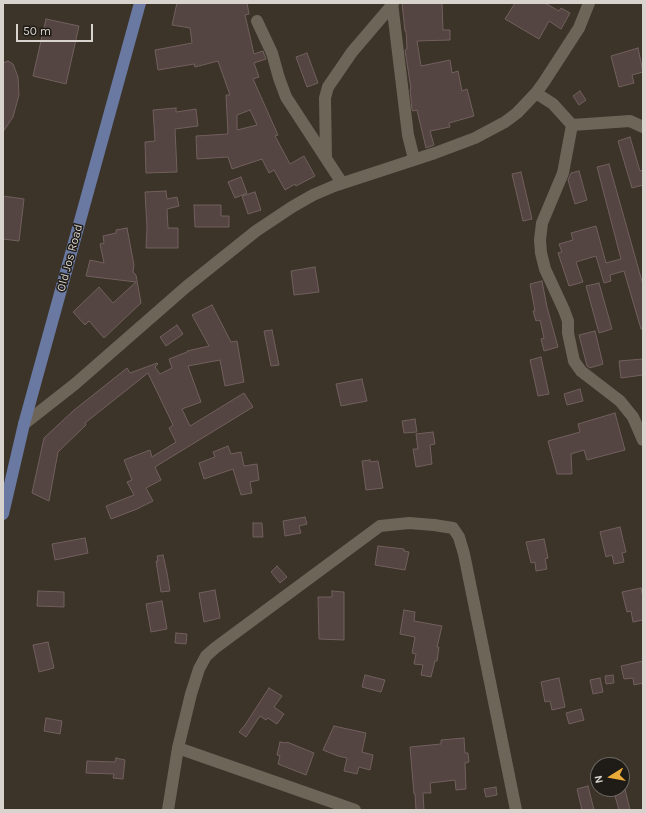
<!DOCTYPE html>
<style>
body{margin:0}
#map{position:relative;width:646px;height:813px;overflow:hidden;background:#3c3329;font-family:Karla,sans-serif}
canvas{display:block}
.frame{position:absolute;inset:0;border:4px solid #d9d3cd;pointer-events:none}
.north{position:absolute;left:590px;top:757px;width:40px;height:40px;box-sizing:border-box;background:#1f1c17;border:1px solid #696560;border-radius:50%;rotate:259deg;font-size:11px;font-weight:700;line-height:16px;text-align:center;color:#d9d3cd}
.north::after{content:'';display:block;margin:auto;width:14px;height:18px;background:#eaaa39;clip-path:polygon(50% 0,100% 100%,50% 72%,0 100%)}
.scale{position:absolute;left:16px;top:24px;width:77px;height:18px;box-sizing:border-box;border:2px solid #d9d3cd;border-top:0;padding-left:5px;font-size:12px;line-height:14px;white-space:nowrap;color:#d9d3cd;-webkit-text-stroke:3px #1f1c17;paint-order:stroke}
</style>
<div id="map">
<canvas width="646" height="813"></canvas>
<div class="frame"></div>
<div class="north">N</div>
<div class="scale">50 m</div>
</div>
<script>
const ctx = document.querySelector('canvas').getContext('2d');
ctx.lineJoin = 'round';
function paint(path, color) {
  ctx.fillStyle = color;
  ctx.fill(path, 'evenodd');
}
function toPath(rows) {
  const path = new Path2D();
  for (const r of rows) {
    path.moveTo(r[0], r[1]);
    for (let i = 2; i < r.length; i += 2) path.lineTo(r[i], r[i + 1]);
  }
  return path;
}
function strokePath(path, color, width, dash) {
  ctx.strokeStyle = color;
  ctx.lineWidth = width;
  ctx.lineCap = dash ? 'butt' : 'round';
  ctx.setLineDash(dash || []);
  ctx.stroke(path);
}
function drawText(font, color, halo, rows, align = 'center') {
  ctx.font = font + ' Karla,sans-serif';
  ctx.lineWidth = 3;
  ctx.setLineDash([]);
  ctx.textBaseline = 'middle';
  ctx.strokeStyle = halo;
  ctx.fillStyle = color;
  for (const [text, x, y, turn = 0] of rows) {
    ctx.save();
    ctx.translate(x, y);
    ctx.rotate((+turn || 0) * Math.PI / 180);
    ctx.textAlign = isNaN(turn) ? turn : align;
    if (halo) ctx.strokeText(text, 0, 0);
    ctx.fillText(text, 0, 0);
    ctx.restore();
  }
}
const building = toPath([
 [177,3,247,3,249,14,245,15,254,54,263,51,266,59,254,63,259,77,253,79,278,135,275,136,290,164,304,156,315,176,296,186,295,184,285,190,274,170,269,173,262,159,232,169,228,157,197,159,196,136,228,134,226,95,230,95,218,61,195,67,194,64,158,70,155,50,192,43,190,28,172,25,177,3],
 [250,110,257,125,237,130,237,115,250,110],
 [402,3,442,3,443,30,450,30,450,40,417,41,421,66,450,60,452,73,458,71,462,91,467,89,474,116,449,123,450,127,430,131,434,145,426,148,417,110,413,111,412,110,410,89,411,89,405,50,407,49,406,31,405,31,402,3],
 [515,3,545,3,559,11,561,8,570,13,561,29,549,21,539,39,505,19,515,3],
 [46,19,79,26,66,84,33,76,46,19],
 [638,48,643,72,632,75,634,83,619,87,611,56,638,48],
 [307,53,318,83,307,87,296,57,307,53],
 [8,61,13,64,18,77,19,95,13,117,3,132,3,63,8,61],
 [580,91,586,100,579,105,573,96,580,91],
 [176,108,176,112,196,109,198,126,175,129,177,172,146,173,145,142,155,141,153,110,176,108],
 [630,137,640,171,643,170,643,185,632,188,618,141,630,137],
 [609,164,643,285,643,329,641,329,624,271,610,275,611,281,604,283,596,256,576,262,583,282,569,286,558,253,562,252,559,244,573,240,571,233,596,226,606,263,621,259,597,167,609,164],
 [579,171,587,200,575,204,568,180,571,173,579,171],
 [521,172,532,219,523,221,512,174,521,172],
 [241,177,247,193,235,198,228,182,241,177],
 [166,191,167,199,177,197,179,206,167,209,168,228,178,228,178,248,146,248,147,228,145,192,166,191],
 [255,192,261,210,248,214,242,196,255,192],
 [3,196,24,199,19,241,3,239,3,196],
 [194,205,221,205,221,216,229,216,229,227,195,227,194,205],
 [127,228,134,265,133,272,136,275,141,303,104,338,89,321,85,325,73,312,99,287,113,303,136,282,86,276,90,260,104,263,100,244,104,243,103,236,116,233,116,230,127,228],
 [315,267,319,292,294,295,291,271,315,267],
 [542,281,547,307,558,347,544,351,541,339,544,338,540,320,536,321,533,311,535,311,530,284,542,281],
 [599,283,612,329,599,333,586,286,599,283],
 [212,305,231,342,237,341,244,382,225,386,220,360,188,366,201,402,182,409,190,426,244,393,253,407,155,467,161,480,146,488,153,501,137,509,111,519,106,506,134,495,127,482,132,480,124,460,150,450,152,457,176,442,169,428,173,425,148,373,85,423,86,425,58,452,49,501,32,493,44,438,73,411,127,368,130,373,157,363,158,364,155,367,160,374,172,368,169,359,187,352,187,351,209,346,192,315,212,305],
 [177,325,183,334,166,346,160,337,177,325],
 [272,330,279,365,271,366,264,331,272,330],
 [595,331,603,364,590,368,587,366,579,335,595,331],
 [541,357,549,394,538,396,530,360,541,357],
 [643,359,643,375,621,378,619,361,643,359],
 [362,379,367,401,341,406,336,384,362,379],
 [580,389,583,401,567,405,564,394,580,389],
 [615,413,625,450,587,460,584,450,571,454,572,474,557,474,548,441,580,432,578,424,615,413],
 [415,419,417,432,404,433,402,421,415,419],
 [433,432,435,444,430,445,432,464,416,467,413,449,418,449,416,434,433,432],
 [228,446,231,454,241,452,244,466,257,464,259,480,250,482,252,493,241,495,233,469,204,479,199,463,215,457,213,452,228,446],
 [370,460,370,462,378,461,383,488,366,490,362,461,370,460],
 [305,517,307,524,299,526,301,533,285,536,283,521,305,517],
 [253,523,262,523,263,537,253,537,253,523],
 [620,527,626,552,622,553,624,562,614,564,612,555,606,557,600,532,620,527],
 [85,538,88,553,55,560,52,544,85,538],
 [544,539,548,558,545,559,547,569,536,571,535,562,531,563,526,542,544,539],
 [378,546,404,549,404,551,409,552,405,570,375,565,378,546],
 [163,555,167,573,170,591,161,592,156,561,158,561,157,556,163,555],
 [277,566,287,577,280,583,271,572,277,566],
 [641,588,643,598,643,620,633,622,631,611,627,612,622,592,641,588],
 [215,590,220,618,204,622,199,593,215,590],
 [38,591,64,592,64,607,37,606,38,591],
 [332,591,344,592,344,640,319,639,318,597,332,597,332,591],
 [162,601,167,629,151,632,146,604,162,601],
 [404,610,415,612,414,621,442,626,437,647,439,647,437,661,435,661,431,677,421,675,423,665,414,664,416,654,412,653,415,637,400,634,404,610],
 [176,633,187,634,186,644,175,643,176,633],
 [48,642,54,668,39,672,33,645,48,642],
 [643,661,643,683,634,685,633,678,624,679,621,666,643,661],
 [365,675,385,680,381,692,362,687,365,675],
 [613,675,614,683,606,684,605,676,613,675],
 [559,678,565,707,552,710,550,701,545,702,541,682,559,678],
 [600,678,603,692,593,694,590,680,600,678],
 [269,688,282,696,274,707,284,714,277,724,268,718,266,720,260,716,246,737,239,732,245,725,269,688],
 [581,709,584,720,569,724,566,713,581,709],
 [46,718,62,721,60,734,44,731,46,718],
 [334,726,366,733,362,752,373,755,370,770,359,767,357,774,344,771,347,758,338,756,323,750,334,726],
 [464,738,465,753,468,753,469,762,465,763,466,789,456,790,455,780,430,783,431,793,423,793,424,810,416,810,415,794,414,794,410,747,441,744,441,740,464,738],
 [280,742,286,743,287,742,314,753,306,775,278,764,280,756,277,755,280,742],
 [116,758,125,760,123,779,113,778,114,774,86,773,87,761,115,762,116,758],
 [588,786,594,810,582,810,577,789,588,786],
 [496,787,497,795,486,797,484,789,496,787],
 [613,789,625,789,630,810,619,810,613,789]
]);
paint(building, '#544442');
strokePath(building, '#71605e', 1);
strokePath(toPath([
 [392,3,408,135,414,159],
 [257,21,272,53,279,78,286,97,342,183],
 [536,93,553,104,572,125,563,173,542,223,540,240,541,253,545,269,564,310,568,321,568,333,574,361,581,371,620,401,633,417,643,440],
 [572,125,630,121,643,127],
 [326,158,325,98,328,87,352,52,393,4],
 [24,424,75,384,186,287,256,231,292,207,313,195,334,186,435,153,475,138,505,122,517,113,536,93,544,82,579,28,589,3],
 [178,748,355,810],
 [168,810,178,748,191,694,199,669,206,656,215,648,380,526,409,523,434,525,453,528,459,537,464,554,516,810]
]), '#6e6559', 12);
strokePath(toPath([
 [3,514,24,424,140,3]
]), '#6979a2', 12);
drawText('12px', '#d9d3cd', '#1f1c17', [
 ["Old Jos Road",70,258,-75]
]);
</script>
